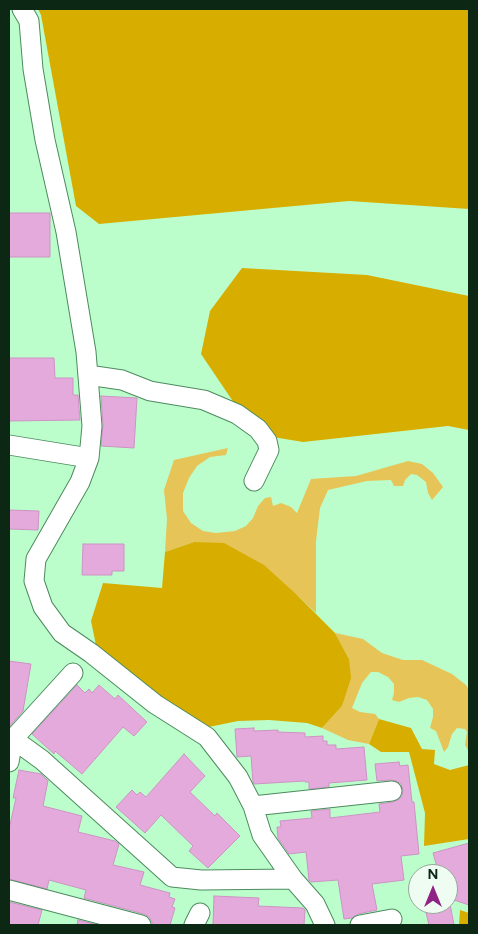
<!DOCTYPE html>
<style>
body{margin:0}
#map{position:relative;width:478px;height:934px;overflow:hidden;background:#bcfecb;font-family:Figtree,sans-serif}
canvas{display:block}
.frame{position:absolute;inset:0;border:10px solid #0d2715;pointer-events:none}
.north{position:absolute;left:408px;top:864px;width:50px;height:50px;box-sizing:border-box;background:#effcf2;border:1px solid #95a79a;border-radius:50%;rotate:0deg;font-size:14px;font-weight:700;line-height:20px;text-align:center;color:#0d2715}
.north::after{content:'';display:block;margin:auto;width:18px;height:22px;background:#8f2386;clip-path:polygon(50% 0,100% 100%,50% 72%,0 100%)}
</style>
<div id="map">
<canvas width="478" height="934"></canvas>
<div class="frame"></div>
<div class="north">N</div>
</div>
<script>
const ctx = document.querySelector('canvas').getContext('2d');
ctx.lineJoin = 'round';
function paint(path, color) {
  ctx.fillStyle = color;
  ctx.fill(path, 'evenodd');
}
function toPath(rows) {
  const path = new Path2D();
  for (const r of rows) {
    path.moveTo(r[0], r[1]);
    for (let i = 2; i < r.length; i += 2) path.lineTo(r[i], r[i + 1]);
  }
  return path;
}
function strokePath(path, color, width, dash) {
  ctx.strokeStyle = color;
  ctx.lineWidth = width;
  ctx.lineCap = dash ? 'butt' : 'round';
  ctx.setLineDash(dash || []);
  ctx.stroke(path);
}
paint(toPath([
 [228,448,226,455,210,457,197,466,189,478,183,493,183,511,191,523,203,531,216,533,235,531,246,526,253,518,258,506,265,498,271,497,273,506,281,503,291,507,297,513,311,479,356,476,408,461,422,464,433,473,443,487,432,500,428,493,426,482,417,475,411,474,405,480,403,486,394,486,391,480,367,481,328,490,320,508,316,541,316,613,297,595,194,542,165,552,167,519,164,490,174,460],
 [335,633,363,639,382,653,403,660,422,660,452,674,466,685,469,690,469,752,465,745,467,732,465,729,457,728,452,734,448,747,444,752,436,731,430,728,433,717,433,709,427,700,418,697,409,698,399,702,392,700,394,693,394,684,388,677,378,672,371,672,362,683,352,708,360,712,375,714,379,719,369,744,348,740,322,728,342,706,349,659]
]), '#e7c457');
paint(toPath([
 [38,9,469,9,469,209,349,201,99,224,76,206,41,15],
 [242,268,367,275,469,296,469,430,448,426,303,442,255,434,201,354,210,311],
 [194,542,224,543,264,565,297,595,335,633,349,659,351,678,342,706,322,728,307,723,269,720,238,721,204,728,97,650,91,621,103,583,162,588,165,552],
 [379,719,411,728,422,749,435,750,434,764,450,770,469,765,469,839,424,846,425,813,409,752,381,752,369,744],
 [460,910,469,913,469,925,459,925]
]), '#d7ae00');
const building = toPath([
 [9,213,50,213,50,257,9,257,9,213],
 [9,358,54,358,55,378,73,378,73,395,78,395,80,420,9,421,9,358],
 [101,396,137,398,134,448,101,446,103,425,101,396],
 [9,510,39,511,38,530,9,529,9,510],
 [83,544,124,544,124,571,112,571,112,575,82,575,83,544],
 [9,661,31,664,23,711,9,727,9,661],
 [77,685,85,693,89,689,92,693,99,685,115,699,118,695,147,722,134,736,123,727,82,774,55,751,54,754,32,734,77,685],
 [254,728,254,731,278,730,278,732,305,733,305,737,323,736,323,741,327,741,327,745,336,745,336,749,364,747,367,780,329,783,329,787,309,789,309,782,305,782,305,781,254,784,253,782,251,756,237,757,235,729,254,728],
 [184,754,205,776,190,792,215,816,217,813,240,836,208,868,189,851,193,846,161,815,145,833,116,807,132,790,137,795,140,792,146,797,184,754],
 [399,762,400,766,408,765,412,802,414,802,419,854,401,856,404,880,372,884,377,910,358,914,352,918,344,919,338,880,311,882,309,880,306,852,289,854,278,838,277,827,281,827,280,821,312,818,311,811,330,809,330,818,380,812,379,804,393,802,398,800,402,796,403,790,401,784,396,781,391,780,377,781,375,764,399,762],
 [19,770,41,774,48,781,43,806,82,816,78,832,115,841,119,844,113,865,144,872,140,885,170,893,169,897,175,899,172,907,175,908,170,925,152,925,152,922,149,917,144,914,84,898,86,890,49,880,47,889,9,879,9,829,16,798,13,798,19,770],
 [469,843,469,905,448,898,448,874,439,874,433,853,469,843],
 [214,896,259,898,258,906,303,908,305,910,304,925,213,925,214,896],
 [9,902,42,910,38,925,9,925,9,902],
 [424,904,450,904,454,925,429,925,424,904],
 [78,920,98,925,77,925,78,920]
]);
paint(building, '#e5aadc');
strokePath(building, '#cc93c4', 1);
const street = toPath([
 [22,9,29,21,33,69,45,140,66,232,86,352,92,426,89,458,80,482,36,559,34,581,43,607,62,633,91,653,155,704,207,737,238,777,253,806,262,835,293,879,315,904,325,925],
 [88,375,122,380,150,391,204,400,237,414,258,429,267,441,269,450,254,481],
 [9,445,89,458],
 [9,738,13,739,42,760,172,877,201,880,293,879],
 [9,762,13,739,73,673],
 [253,806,392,791],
 [9,890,141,925],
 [194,925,200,913],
 [360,925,392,919]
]);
strokePath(street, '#4d8b5f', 21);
strokePath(street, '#fff', 19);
</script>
